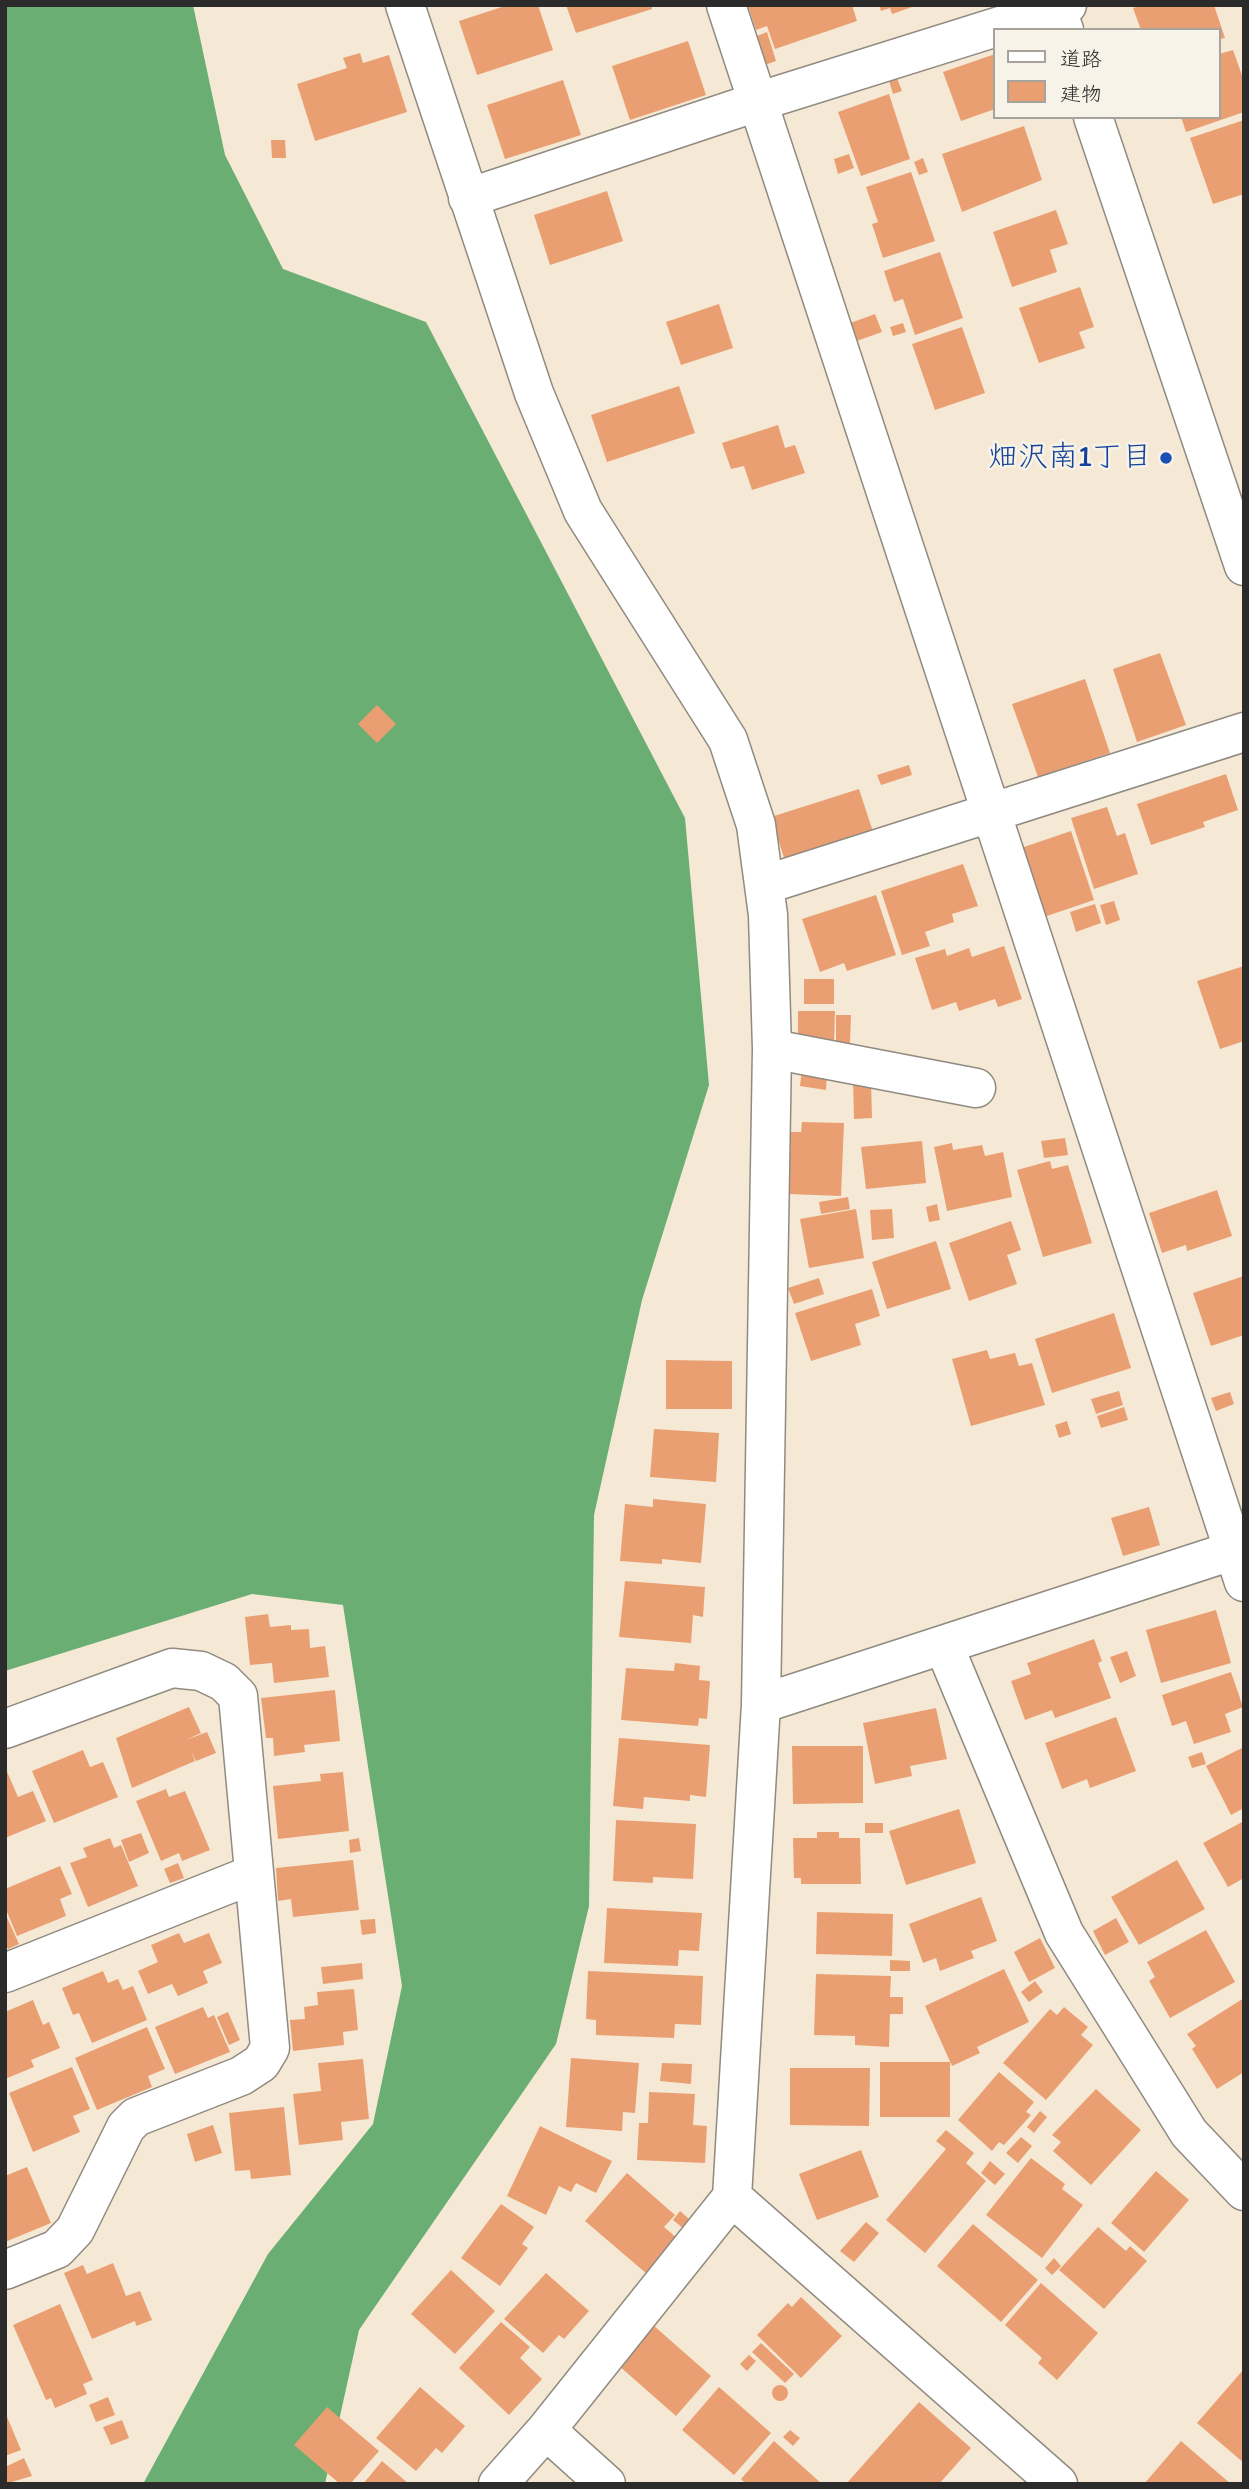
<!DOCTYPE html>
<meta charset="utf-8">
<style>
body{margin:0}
#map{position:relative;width:1249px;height:2489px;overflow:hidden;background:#f5e9d5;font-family:Itim,"Klee One",sans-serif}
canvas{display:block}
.frame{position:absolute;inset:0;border:7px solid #2b2b2b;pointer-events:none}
.legend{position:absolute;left:993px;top:28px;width:228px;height:91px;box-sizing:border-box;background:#f7f3e8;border:2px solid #a5a39c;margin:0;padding:9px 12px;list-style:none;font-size:21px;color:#2b2b2b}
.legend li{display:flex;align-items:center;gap:14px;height:35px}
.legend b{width:35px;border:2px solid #a5a39c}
</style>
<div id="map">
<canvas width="1249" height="2489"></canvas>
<div class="frame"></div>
<ul class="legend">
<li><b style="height:9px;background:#fff"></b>道路</li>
<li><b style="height:19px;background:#ea9f72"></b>建物</li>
</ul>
</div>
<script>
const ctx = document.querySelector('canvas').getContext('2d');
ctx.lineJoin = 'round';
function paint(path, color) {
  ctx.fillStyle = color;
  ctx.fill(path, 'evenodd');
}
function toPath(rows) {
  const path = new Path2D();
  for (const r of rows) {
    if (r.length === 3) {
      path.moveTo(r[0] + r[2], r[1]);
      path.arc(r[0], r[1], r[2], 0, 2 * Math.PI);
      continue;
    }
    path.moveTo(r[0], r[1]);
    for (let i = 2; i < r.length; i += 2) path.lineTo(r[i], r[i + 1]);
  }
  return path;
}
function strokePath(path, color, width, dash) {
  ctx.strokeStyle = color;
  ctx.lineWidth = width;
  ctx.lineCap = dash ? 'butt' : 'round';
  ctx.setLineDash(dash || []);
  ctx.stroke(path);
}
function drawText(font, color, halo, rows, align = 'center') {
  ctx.font = font + ' Itim,"Klee One",sans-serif';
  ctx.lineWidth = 5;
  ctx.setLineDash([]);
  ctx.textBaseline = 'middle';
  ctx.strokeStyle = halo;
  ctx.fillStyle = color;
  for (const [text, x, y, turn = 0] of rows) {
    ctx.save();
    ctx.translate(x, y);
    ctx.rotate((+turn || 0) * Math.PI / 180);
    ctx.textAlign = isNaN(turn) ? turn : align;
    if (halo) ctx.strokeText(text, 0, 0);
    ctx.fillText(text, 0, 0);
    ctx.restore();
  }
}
paint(toPath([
 [5,5,193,5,225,155,283,269,426,322,685,818,709,1085,642,1300,594,1515,589,1906,556,2044,359,2330,325,2484,143,2484,268,2254,373,2124,402,1986,343,1605,252,1594,5,1671]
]), '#6aae73');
paint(toPath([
 [508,5,538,5,553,50,477,75,459,21],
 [566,5,651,5,652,9,576,33],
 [852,5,857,21,775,49,767,26,756,30,748,6],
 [879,5,915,5,915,6,892,14,890,8,881,11],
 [1142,5,1214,5,1225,38,1219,39,1219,30,1141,30,1133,8],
 [767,32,776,61,762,66,752,38],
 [688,41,706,95,630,120,612,66],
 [1233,50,1244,81,1244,112,1186,132,1181,117,1219,117,1219,54],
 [360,53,363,63,389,55,407,112,315,141,297,84,347,68,343,58],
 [995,54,995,109,961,121,943,72],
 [897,78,902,91,893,94,889,81],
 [563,80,581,135,505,159,487,105],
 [889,94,910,159,861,176,838,112],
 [1244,120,1244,194,1213,204,1190,138],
 [1024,126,1042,180,962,212,942,154],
 [271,140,285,140,286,158,272,158],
 [849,154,854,168,838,174,834,159],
 [923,158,928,172,919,175,914,162],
 [911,172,935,241,883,258,872,224,878,222,866,187],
 [607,191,623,241,550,265,534,215],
 [1056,210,1068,244,1050,250,1057,272,1012,287,993,232],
 [940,252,963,318,915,335,903,299,894,302,884,271],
 [1080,287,1094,327,1079,332,1085,348,1039,363,1019,308],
 [719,304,733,348,681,365,666,322],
 [875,314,882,332,851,343,845,325],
 [903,323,906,332,893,336,890,327],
 [962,327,985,393,935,410,912,344],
 [679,386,695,433,607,462,591,415],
 [778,425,785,448,795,445,805,473,752,490,744,466,731,469,722,443],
 [1160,653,1186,725,1137,742,1113,669],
 [1085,679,1110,753,1038,777,1012,704],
 [377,705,396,724,377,743,358,724],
 [909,765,912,775,881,785,877,775],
 [1226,774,1238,810,1203,822,1205,827,1151,845,1137,804],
 [859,789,876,841,788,870,771,817],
 [1107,807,1117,836,1125,833,1138,874,1094,889,1071,818],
 [1071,831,1094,900,1044,917,1021,848],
 [963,864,978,906,952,914,954,922,925,932,930,946,902,955,881,891],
 [876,895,896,955,847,971,844,963,820,972,802,919],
 [1114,901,1120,920,1106,925,1100,905],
 [1095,904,1101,923,1076,932,1070,912],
 [1004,946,1022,999,998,1007,995,999,959,1011,956,1002,932,1010,915,958,945,949,947,956,969,948,972,957],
 [1244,966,1244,1041,1220,1049,1197,981],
 [804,979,834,979,834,1004,804,1004],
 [798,1011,835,1011,834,1045,798,1045],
 [836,1015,851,1015,850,1043,836,1043],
 [802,1070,827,1073,826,1090,800,1086],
 [853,1081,871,1081,872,1118,854,1119],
 [802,1122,844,1123,841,1196,788,1194,791,1132,801,1132],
 [1065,1138,1068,1155,1044,1158,1041,1141],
 [922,1141,926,1183,866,1189,861,1147],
 [952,1143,953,1150,982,1145,985,1156,1003,1152,1012,1197,947,1211,934,1147],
 [1050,1161,1052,1169,1068,1165,1092,1243,1043,1257,1017,1170],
 [1217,1190,1232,1236,1187,1251,1186,1245,1162,1253,1149,1213],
 [848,1197,850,1209,821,1214,819,1202],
 [937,1204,940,1220,929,1222,926,1207],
 [856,1209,864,1258,809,1268,800,1219],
 [892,1209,894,1238,872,1240,870,1210],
 [1011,1221,1021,1250,1007,1255,1017,1284,969,1301,949,1243],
 [936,1241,951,1289,887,1309,872,1262],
 [1244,1276,1244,1335,1211,1346,1193,1293],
 [819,1278,824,1294,794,1304,788,1288],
 [872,1289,880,1316,855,1324,861,1345,811,1361,795,1313],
 [1114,1313,1131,1368,1052,1393,1035,1339],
 [987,1350,990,1359,1015,1353,1019,1366,1032,1363,1045,1405,971,1426,952,1359],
 [666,1360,732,1361,732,1409,666,1409],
 [1119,1391,1123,1405,1096,1414,1091,1399],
 [1230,1392,1234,1404,1216,1411,1211,1398],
 [1124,1407,1128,1420,1101,1428,1097,1416],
 [1067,1421,1071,1434,1059,1438,1055,1425],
 [654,1429,719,1433,716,1482,650,1477],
 [653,1499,706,1504,701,1563,662,1559,662,1564,620,1561,625,1504,653,1507],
 [1149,1507,1160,1545,1123,1556,1111,1518],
 [625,1581,705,1587,703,1617,693,1615,691,1643,619,1637],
 [1216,1610,1231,1663,1161,1683,1146,1630],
 [268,1614,270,1627,291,1625,291,1630,309,1629,310,1648,325,1646,329,1677,274,1683,272,1663,250,1665,245,1617],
 [1094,1639,1102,1661,1098,1663,1111,1698,1055,1718,1052,1710,1025,1720,1011,1681,1031,1674,1027,1663],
 [1127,1651,1136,1676,1120,1683,1110,1657],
 [675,1663,700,1666,699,1680,710,1681,707,1719,699,1718,698,1726,621,1720,626,1668,674,1671],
 [1231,1672,1243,1707,1225,1714,1231,1732,1194,1744,1186,1721,1172,1726,1162,1695],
 [335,1690,340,1741,304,1745,305,1752,274,1756,273,1738,266,1738,261,1698],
 [189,1707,201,1733,186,1740,207,1732,216,1753,196,1761,191,1751,195,1761,132,1788,116,1738],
 [936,1708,947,1759,910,1766,912,1776,875,1784,863,1723],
 [1116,1717,1136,1771,1090,1788,1087,1779,1062,1789,1045,1743],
 [619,1738,710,1745,706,1797,690,1795,690,1801,644,1797,643,1809,613,1806],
 [792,1746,863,1746,863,1803,793,1804],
 [1244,1747,1244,1808,1231,1815,1206,1766],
 [83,1750,90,1767,103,1762,118,1797,54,1823,32,1771],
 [1202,1752,1206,1764,1192,1768,1188,1757],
 [5,1767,18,1797,33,1791,46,1821,5,1838],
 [343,1772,349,1831,278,1839,273,1786,321,1781,320,1774],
 [166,1789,169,1797,185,1791,210,1850,182,1861,179,1853,161,1861,136,1801],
 [959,1809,976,1863,906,1885,889,1831],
 [616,1820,696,1824,693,1879,653,1877,653,1883,613,1881],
 [1244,1821,1244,1878,1228,1887,1203,1843],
 [865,1823,883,1823,883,1833,865,1833],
 [817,1832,839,1832,839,1838,860,1838,861,1884,801,1884,801,1878,794,1878,793,1838,817,1838],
 [141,1833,149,1853,129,1862,121,1840],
 [110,1838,114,1848,121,1845,138,1886,88,1907,70,1863,87,1857,83,1848],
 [359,1838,361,1851,350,1853,349,1840],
 [353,1860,359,1910,293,1917,291,1899,278,1901,276,1868],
 [1177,1860,1205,1909,1139,1945,1111,1897],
 [178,1863,184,1878,170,1883,164,1869],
 [60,1866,72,1894,60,1899,66,1916,17,1936,5,1907,5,1889],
 [981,1897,997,1941,971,1951,974,1958,940,1971,936,1958,923,1963,909,1924],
 [607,1908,702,1913,699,1951,679,1950,678,1966,604,1963],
 [817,1912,893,1914,892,1956,816,1954],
 [5,1913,19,1944,8,1949,5,1943],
 [1116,1918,1129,1942,1105,1955,1093,1931],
 [375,1919,376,1933,362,1935,360,1920],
 [1206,1930,1235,1982,1170,2018,1149,1981,1155,1977,1147,1962],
 [179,1933,184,1943,209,1933,222,1963,203,1971,208,1983,178,1996,172,1984,148,1994,138,1971,158,1962,151,1945],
 [1040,1938,1055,1968,1029,1982,1014,1952],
 [890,1960,910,1961,910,1971,890,1971],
 [362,1963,363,1979,323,1984,321,1967],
 [1004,1969,1029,2022,977,2047,980,2053,952,2066,925,2006],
 [103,1971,108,1983,118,1979,123,1990,133,1986,147,2020,92,2043,79,2013,73,2015,62,1988],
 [588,1971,703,1976,701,2025,675,2024,674,2038,596,2035,596,2020,586,2019],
 [816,1974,891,1976,890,1997,903,1997,903,2014,890,2014,889,2047,855,2045,855,2036,814,2035],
 [1035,1981,1043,1992,1029,2002,1021,1992],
 [354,1989,358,2030,343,2032,344,2045,293,2051,290,2020,305,2019,304,2007,318,2005,317,1992],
 [1244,1998,1244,2072,1217,2089,1192,2049,1196,2046,1187,2034],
 [33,2000,43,2025,49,2022,60,2048,31,2060,34,2067,5,2079,5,2012],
 [203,2007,208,2018,214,2015,230,2052,175,2074,155,2027],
 [1064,2007,1088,2027,1081,2035,1093,2045,1046,2100,1003,2063,1050,2009,1057,2015],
 [228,2012,240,2040,229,2045,217,2017],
 [147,2027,165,2069,148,2076,152,2087,97,2110,75,2058],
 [571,2058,639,2063,635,2113,623,2112,622,2131,566,2127],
 [363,2059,369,2119,341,2122,343,2140,299,2145,293,2094,321,2091,318,2063],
 [880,2062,950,2062,950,2117,880,2117],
 [662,2063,692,2064,691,2084,660,2081],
 [72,2067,90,2109,73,2116,80,2132,33,2152,9,2093],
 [790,2068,870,2068,869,2126,790,2125],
 [999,2072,1034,2102,1026,2112,1031,2115,1004,2145,999,2142,992,2151,958,2120],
 [1096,2089,1141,2130,1091,2185,1053,2151,1061,2142,1052,2135],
 [649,2092,695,2094,693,2125,707,2126,705,2163,637,2160,639,2123,648,2123],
 [284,2107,291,2175,251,2179,250,2170,235,2171,229,2113],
 [1040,2111,1047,2117,1034,2133,1027,2127],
 [213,2125,222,2153,195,2162,187,2134],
 [540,2126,612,2161,596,2193,576,2183,571,2192,559,2186,546,2215,507,2196],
 [946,2130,974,2153,966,2163,986,2181,925,2253,886,2220,946,2149,936,2141],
 [1021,2137,1032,2146,1018,2163,1006,2153],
 [861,2150,879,2197,817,2220,799,2174],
 [1031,2158,1065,2184,1062,2189,1083,2205,1042,2258,986,2215],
 [990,2161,1005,2174,995,2185,981,2173],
 [27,2167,51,2223,5,2242,5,2176],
 [1156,2171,1189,2200,1144,2252,1111,2223],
 [627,2173,675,2215,664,2227,678,2239,647,2274,585,2221],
 [501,2204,534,2227,522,2244,528,2248,500,2286,461,2258],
 [680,2211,697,2226,690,2234,673,2220],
 [866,2222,879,2233,854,2262,840,2251],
 [973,2224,1038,2280,1001,2322,937,2266],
 [1098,2227,1126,2251,1130,2246,1147,2261,1104,2309,1059,2270],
 [1054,2258,1061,2266,1052,2275,1045,2268],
 [113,2263,126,2296,140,2291,152,2320,136,2326,135,2321,92,2339,64,2273,83,2265,87,2274],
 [451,2270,495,2311,455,2354,411,2314],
 [546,2273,589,2311,564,2339,559,2335,543,2353,504,2319],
 [1041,2283,1098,2333,1057,2380,1038,2363,1042,2358,1005,2325],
 [801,2297,842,2336,801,2378,757,2335,788,2303,792,2307],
 [60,2304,93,2380,83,2384,87,2394,55,2408,51,2398,46,2400,13,2325],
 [501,2322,530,2347,520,2358,542,2379,509,2415,459,2368],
 [653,2325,711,2376,676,2416,618,2365],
 [761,2343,794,2374,785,2383,752,2352],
 [749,2355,756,2361,747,2371,740,2364],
 [1244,2369,1244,2463,1197,2423],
 [780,2393,8],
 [420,2387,465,2426,442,2453,436,2448,416,2471,376,2438],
 [719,2387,771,2433,734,2475,682,2430],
 [108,2397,115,2415,96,2422,89,2405],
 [919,2402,971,2448,939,2484,846,2484],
 [327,2407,379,2451,350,2484,340,2484,294,2445],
 [5,2412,21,2450,5,2456],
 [122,2420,129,2438,111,2445,103,2427],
 [790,2430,800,2438,793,2446,783,2437],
 [774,2441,822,2484,746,2484,741,2479],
 [1181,2441,1231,2484,1144,2484],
 [24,2458,32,2476,5,2484,5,2467],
 [382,2461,409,2484,363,2484]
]), '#ea9f72');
const minor = toPath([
 [405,5,534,393,583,511,728,740,756,825,768,915,772,1049,761,1704,732,2197,546,2430,498,2484],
 [726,5,1244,1582],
 [468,198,757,102,1067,5],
 [764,885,1244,732],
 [772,1049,976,1088],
 [944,1646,1064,1933,1189,2133,1244,2191],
 [761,1704,1244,1547],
 [5,1729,172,1668,201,1671,224,1682,238,1696,270,2048,261,2063,241,2076,136,2117,126,2127,75,2230,57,2249,5,2270],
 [5,1973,254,1874],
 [732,2197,1058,2484],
 [546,2430,606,2484]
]);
const tertiary = toPath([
 [1055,5,1064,30],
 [1093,117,1244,566]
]);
strokePath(minor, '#908a80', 41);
strokePath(tertiary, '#908a80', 41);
strokePath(minor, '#fff', 38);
strokePath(tertiary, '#fff', 38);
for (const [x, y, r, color] of [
 [1166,458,7,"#1a4fb4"]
]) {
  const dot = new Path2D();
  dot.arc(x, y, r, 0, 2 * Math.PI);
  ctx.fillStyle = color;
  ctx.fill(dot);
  strokePath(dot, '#f7f3e8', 2.5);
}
drawText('30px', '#164399', '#f7f3e8', [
 ["畑沢南1丁目",1152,458]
], 'right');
</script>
